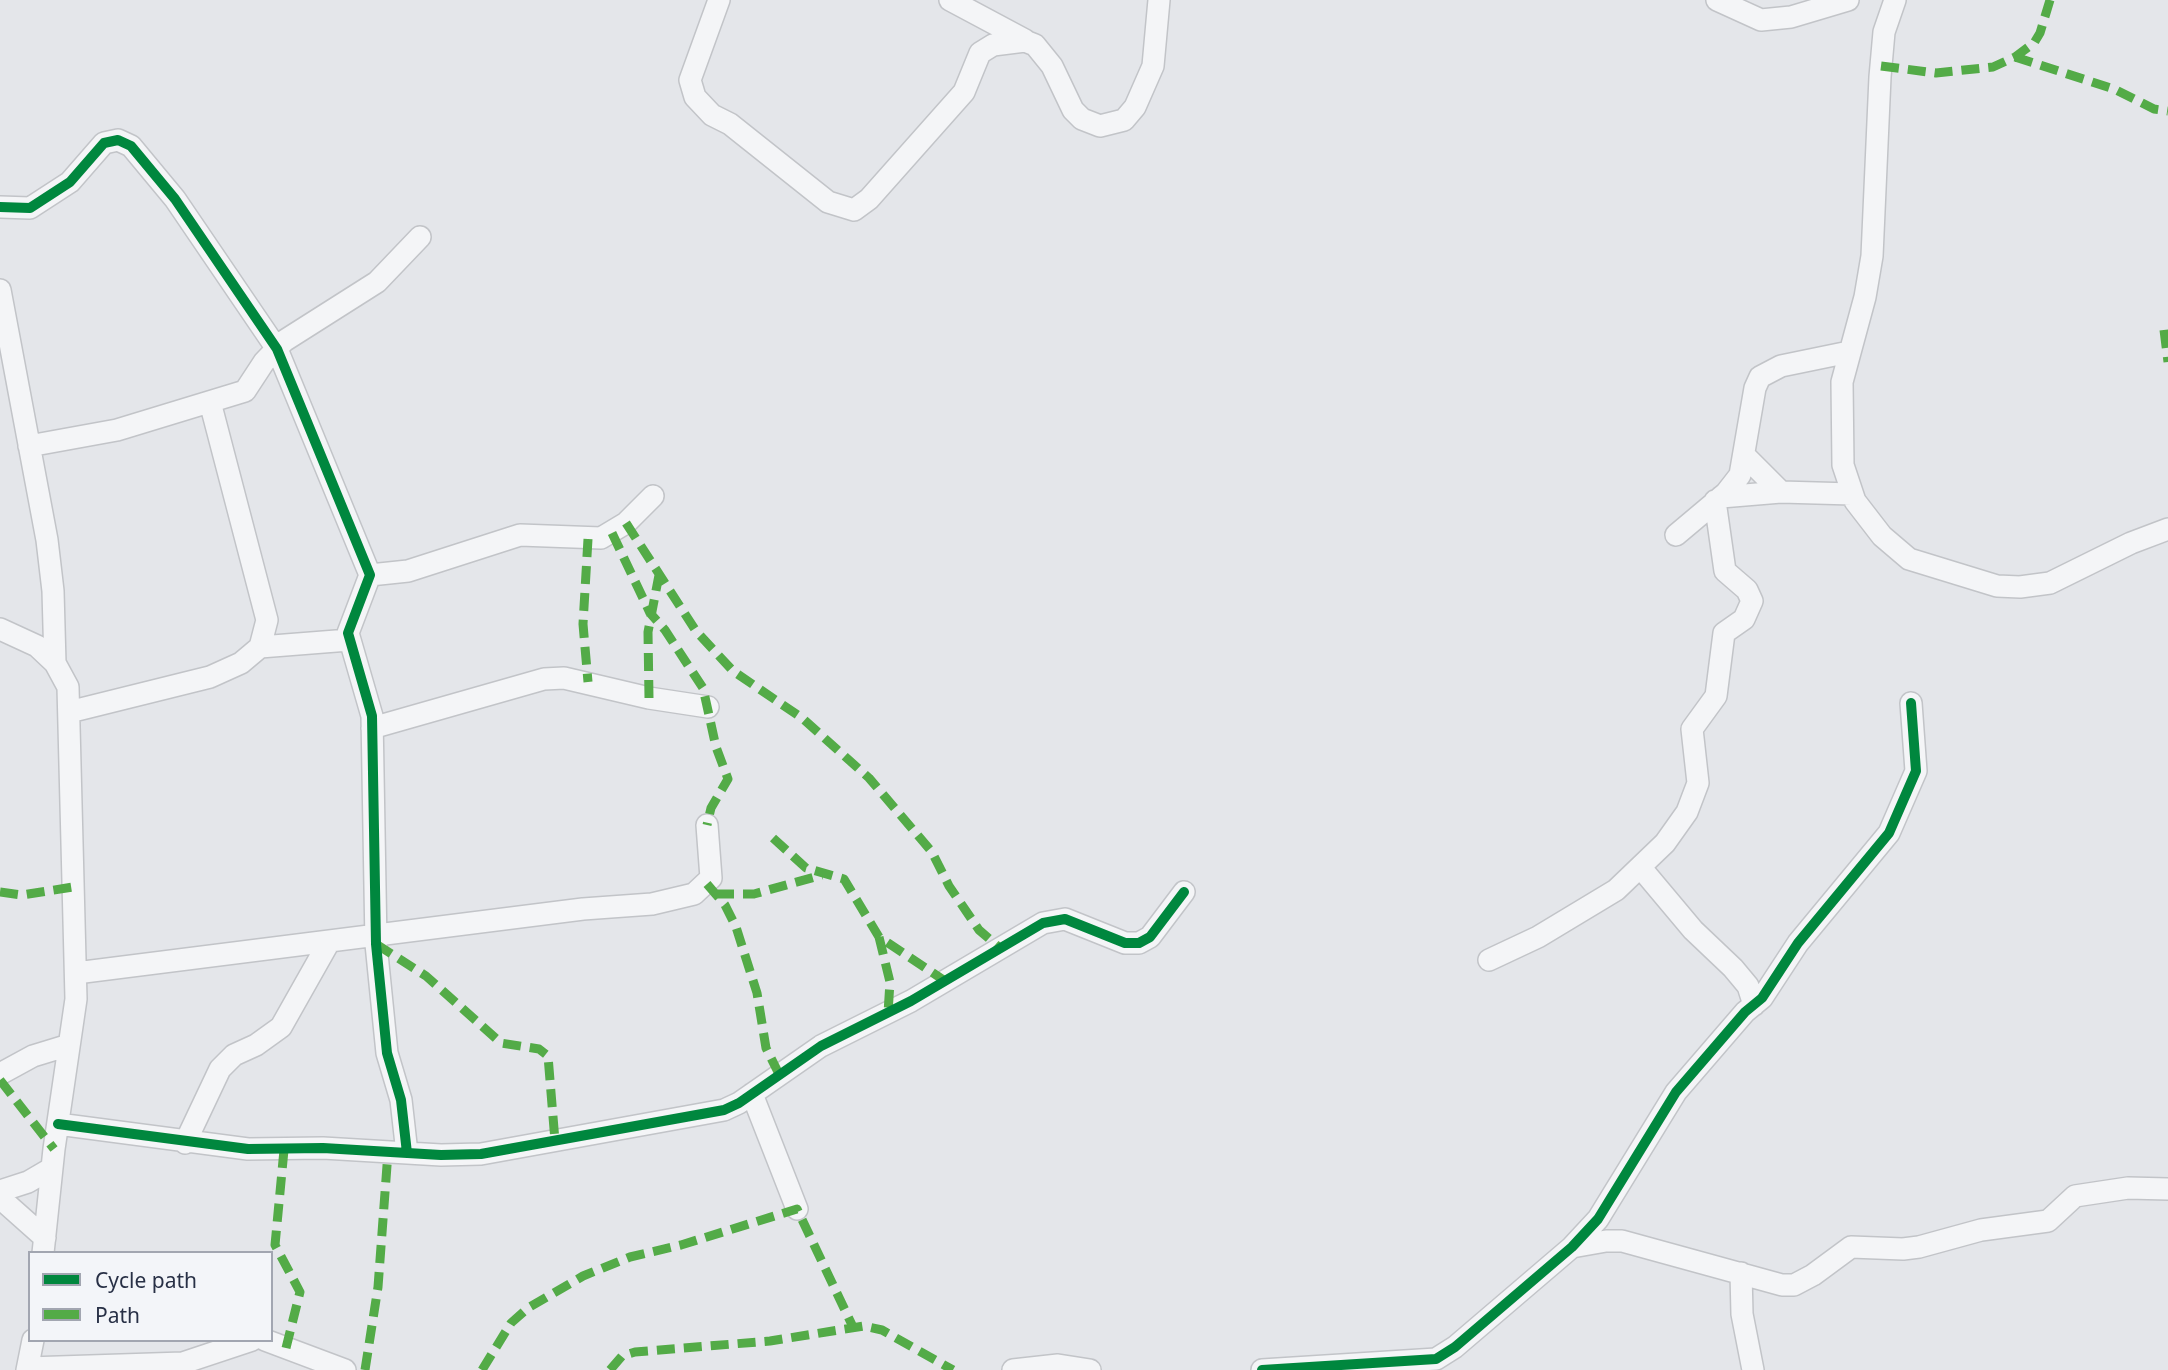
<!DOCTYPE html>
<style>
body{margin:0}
#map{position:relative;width:2168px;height:1370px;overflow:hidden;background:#e4e6ea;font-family:"Noto Sans",sans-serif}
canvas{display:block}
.legend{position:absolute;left:28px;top:1251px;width:245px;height:91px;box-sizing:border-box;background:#f3f5f9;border:2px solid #a2a6b1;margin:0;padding:9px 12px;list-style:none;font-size:21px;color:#283046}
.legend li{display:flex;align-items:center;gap:14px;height:35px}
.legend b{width:35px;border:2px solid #a2a6b1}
</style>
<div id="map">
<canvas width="2168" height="1370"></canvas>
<ul class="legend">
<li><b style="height:9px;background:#00873e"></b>Cycle path</li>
<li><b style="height:9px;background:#53ab47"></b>Path</li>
</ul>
</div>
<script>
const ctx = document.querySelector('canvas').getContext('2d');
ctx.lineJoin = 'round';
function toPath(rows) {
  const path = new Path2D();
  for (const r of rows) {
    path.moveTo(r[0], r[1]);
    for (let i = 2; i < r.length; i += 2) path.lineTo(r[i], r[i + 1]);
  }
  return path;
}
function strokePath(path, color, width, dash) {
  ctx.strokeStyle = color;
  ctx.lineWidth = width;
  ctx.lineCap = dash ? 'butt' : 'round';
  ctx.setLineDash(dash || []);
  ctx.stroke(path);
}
const street = toPath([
 [719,0,690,80,695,97,712,115,730,124,828,202,854,210,869,199,964,92,980,53,993,45,1025,41,1035,45,1052,66,1073,110,1082,119,1100,126,1124,120,1135,107,1153,66,1159,0],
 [950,0,1025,40],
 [1717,0,1761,20,1791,17,1848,0],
 [1895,0,1884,32,1880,77,1872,256,1865,297,1842,382,1843,465,1855,501,1882,536,1909,559,1997,586,2020,587,2050,583,2131,543,2168,529],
 [0,207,30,208,70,182,104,143,118,140,131,146,175,199,277,349,370,575,348,633,372,716,376,944,387,1053,401,1100,407,1153],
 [0,290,47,540,53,591,55,663],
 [29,446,117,430,245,391,264,362,284,341,377,282,420,237],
 [1746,457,1781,492],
 [1721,497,1781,492,1852,494],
 [1676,535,1726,493,1740,475,1755,388,1760,377,1781,366,1849,352],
 [370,575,408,571,520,535,601,538,626,523,653,496],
 [0,629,37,646,55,663,68,687,76,999,54,1149,43,1253],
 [260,647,349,640],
 [69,712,210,677,241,663,260,647,267,620,210,402],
 [372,728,544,679,564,678,649,698,708,707],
 [1641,868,1693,930,1733,968,1748,986,1754,1005],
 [1489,960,1538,937,1616,890,1665,843,1687,812,1698,783,1692,729,1716,696,1724,633,1744,619,1752,601,1747,590,1725,571,1715,501],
 [76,973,583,909,652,904,694,894,711,878,707,825],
 [0,1074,33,1056,69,1045],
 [752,1094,797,1209],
 [58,1124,248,1149,323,1148,441,1155,481,1154,724,1110,739,1103,821,1046,911,1001,1043,923,1065,919,1125,943,1139,943,1150,937,1184,892],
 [185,1143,220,1069,234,1055,256,1045,281,1027,329,942],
 [0,1191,28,1182,52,1168],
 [0,1198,45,1238],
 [1572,1247,1606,1241,1622,1241,1782,1285,1794,1285,1813,1275,1851,1247,1903,1249,1919,1247,1981,1230,2048,1221,2075,1196,2128,1188,2168,1189],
 [1741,1273,1742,1314,1753,1370],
 [265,1340,345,1370],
 [28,1368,183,1363,252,1340],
 [27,1370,33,1340],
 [1013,1370,1058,1365,1090,1370],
 [1262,1370,1436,1359,1455,1347,1572,1247,1598,1219,1676,1092,1745,1012,1762,998,1798,943,1889,833,1916,771,1911,703]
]);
strokePath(street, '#c2c4c8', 24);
strokePath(street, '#f4f5f7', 21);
strokePath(toPath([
 [2015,57,2114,89,2154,109,2168,111],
 [1881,66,1936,73,1993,67,2015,57,2034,43,2040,33,2050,0],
 [2164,330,2168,362],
 [626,523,696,631,733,671,802,718,869,778,932,852,949,886,979,930,1001,949],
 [612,533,650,613,665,630,703,688,716,747,728,779,711,808,707,825],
 [588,539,583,624,588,682],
 [649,698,648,632,659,575],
 [773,838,806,868,844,879,879,937,945,981],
 [707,884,725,905,736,927,757,993,766,1048,779,1074],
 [0,892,22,895,73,887],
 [716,894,754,894,822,875],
 [879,937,890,982,888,1013],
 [376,944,426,976,501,1043,539,1049,548,1056,555,1141],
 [0,1080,54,1149],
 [284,1150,275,1245,300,1292,286,1348],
 [365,1370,378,1287,388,1152],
 [482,1370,511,1323,528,1308,583,1276,630,1257,681,1245,797,1209,853,1327],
 [610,1370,622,1356,635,1352,770,1341,864,1326,882,1330,953,1370]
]), '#53ab47', 9, [18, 9]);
strokePath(toPath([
 [0,207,30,208,70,182,104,143,118,140,131,146,175,199,277,349,370,575,348,633,372,716,376,944,387,1053,401,1100,407,1153],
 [58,1124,248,1149,323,1148,441,1155,481,1154,724,1110,739,1103,821,1046,911,1001,1043,923,1065,919,1125,943,1139,943,1150,937,1184,892],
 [1262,1370,1436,1359,1455,1347,1572,1247,1598,1219,1676,1092,1745,1012,1762,998,1798,943,1889,833,1916,771,1911,703]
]), '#00873e', 10);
</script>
